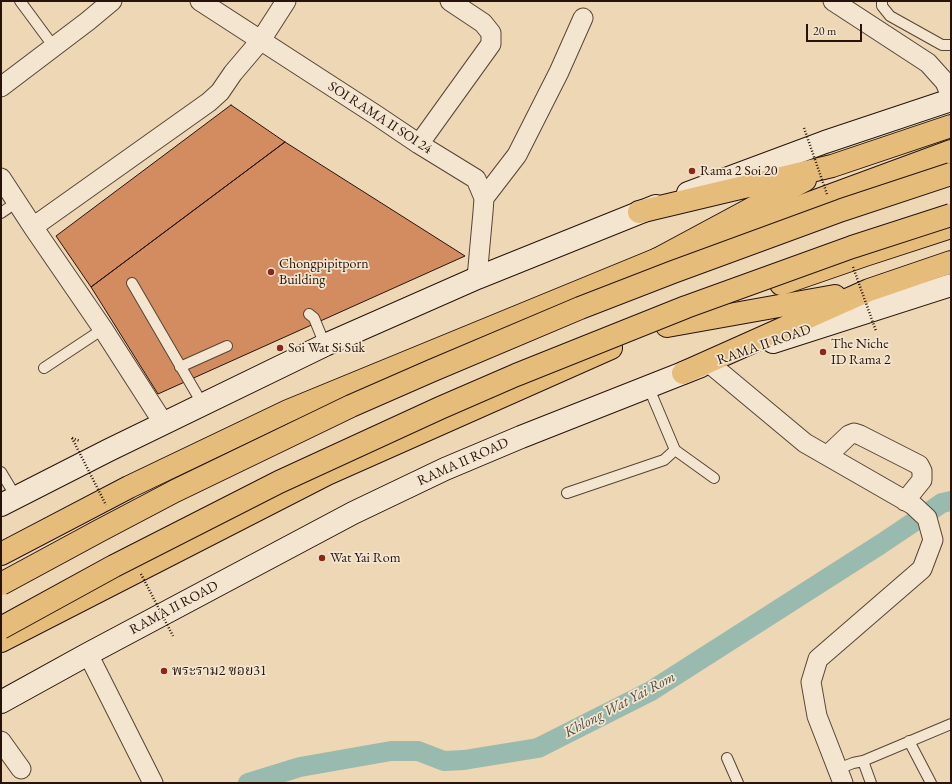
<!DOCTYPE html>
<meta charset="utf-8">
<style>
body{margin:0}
#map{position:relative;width:952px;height:784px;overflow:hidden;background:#edd7b5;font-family:"EB Garamond",serif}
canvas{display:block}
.frame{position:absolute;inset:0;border:2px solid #27130b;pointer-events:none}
.scale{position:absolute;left:806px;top:24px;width:56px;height:18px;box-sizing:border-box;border:2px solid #27130b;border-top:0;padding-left:5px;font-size:12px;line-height:14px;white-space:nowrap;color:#27130b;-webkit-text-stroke:3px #f3e5cf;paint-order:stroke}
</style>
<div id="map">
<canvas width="952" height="784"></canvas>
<div class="frame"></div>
<div class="scale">20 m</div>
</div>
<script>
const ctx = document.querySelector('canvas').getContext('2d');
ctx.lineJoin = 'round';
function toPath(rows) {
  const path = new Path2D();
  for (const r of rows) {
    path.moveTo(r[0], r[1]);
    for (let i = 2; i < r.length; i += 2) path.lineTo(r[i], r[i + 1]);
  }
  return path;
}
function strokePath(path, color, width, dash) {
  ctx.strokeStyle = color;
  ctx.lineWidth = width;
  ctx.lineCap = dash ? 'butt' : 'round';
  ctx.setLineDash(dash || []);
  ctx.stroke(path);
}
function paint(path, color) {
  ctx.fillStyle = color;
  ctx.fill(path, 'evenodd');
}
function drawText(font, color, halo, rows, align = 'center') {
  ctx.font = font + ' "EB Garamond","Noto Serif Thai",serif';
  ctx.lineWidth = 3.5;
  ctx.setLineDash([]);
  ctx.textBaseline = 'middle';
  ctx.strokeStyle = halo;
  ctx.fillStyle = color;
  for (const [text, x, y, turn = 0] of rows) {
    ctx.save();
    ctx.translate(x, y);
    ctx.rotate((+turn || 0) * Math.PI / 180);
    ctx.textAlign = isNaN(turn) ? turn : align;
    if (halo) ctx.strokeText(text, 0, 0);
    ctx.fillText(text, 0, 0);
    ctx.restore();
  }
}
strokePath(toPath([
 [248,783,300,767,391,751,418,751,444,761,464,760,538,748,651,691,881,544,942,503,951,501]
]), '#99baae', 20);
const building = toPath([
 [231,105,285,142,91,287,56,236,231,105],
 [285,142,465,256,158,394,91,287,285,142]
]);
paint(building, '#d28c60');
strokePath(building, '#27130b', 1);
const service = toPath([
 [20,1,54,47],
 [882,1,882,6,890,16,942,45,951,45],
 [1,213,17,202],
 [132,283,203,405],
 [309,314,314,318,325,345],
 [180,367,227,346],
 [44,368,103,329],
 [675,450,714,478],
 [1,472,16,497],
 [567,493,664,460,675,450,648,386],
 [909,741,931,783],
 [727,758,738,783],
 [838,769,853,763,863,761],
 [871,783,863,761,951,724]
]);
const minor = toPath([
 [200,1,376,115,419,144,476,179,484,198,483,212,477,278],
 [833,1,928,63,945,82,951,96],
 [1,87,88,21,112,1],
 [419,144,491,44,491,33,483,23,450,1],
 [1,178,33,227,103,329,164,424],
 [484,198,517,155,559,72,583,18],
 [33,227,209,102,220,92,233,73,261,40,286,1],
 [709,363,805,443,913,505,927,518,933,540,922,569,818,659,811,682,817,716,843,783],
 [828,455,849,435,854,433,860,435,919,465,922,471,922,480,905,501],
 [88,654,153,783],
 [1,741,21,769]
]);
const secondary = toPath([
 [688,193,825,142,951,100],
 [773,342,951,285],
 [1,505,109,450,325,345,477,278,656,206],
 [1,702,88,654,353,513,445,469,521,437,701,366]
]);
const trunk = toPath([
 [781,284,865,255,951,227],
 [1,554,129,487,288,411,658,259,951,151],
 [1,641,327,474,611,348]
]);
const motorway = toPath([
 [639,212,832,166,951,126],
 [658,259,805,180],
 [667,326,835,296],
 [683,373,869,290,951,262]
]);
strokePath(service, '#584436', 12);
strokePath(minor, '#584436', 21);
strokePath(secondary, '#27130b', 24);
strokePath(trunk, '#27130b', 24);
strokePath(motorway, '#27130b', 24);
strokePath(toPath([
 [72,438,80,441]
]), '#27130b', 2.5, [1, 2]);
strokePath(service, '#f3e5cf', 10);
strokePath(minor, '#f3e5cf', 19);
strokePath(secondary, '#f3e5cf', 22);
strokePath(trunk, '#e6bc7a', 22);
strokePath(motorway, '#e6bc7a', 22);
const motorwayBridge = toPath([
 [1,584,99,531,175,491,351,406,431,371,580,308,673,272,842,210,951,174],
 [1,628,114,566,279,482,440,408,516,375,686,307,852,247,951,215]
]);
strokePath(motorwayBridge, '#27130b', 24, []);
strokePath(toPath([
 [804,128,827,194],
 [853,267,876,331],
 [72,438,106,505],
 [141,574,173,636]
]), '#27130b', 2.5, [1, 2]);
strokePath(motorwayBridge, '#e6bc7a', 22);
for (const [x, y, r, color] of [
 [692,171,4,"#8f2418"],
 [271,272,4,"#8f2418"],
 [280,348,4,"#8f2418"],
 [823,352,4,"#8f2418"],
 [322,558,4,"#8f2418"],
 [164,671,4,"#8f2418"]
]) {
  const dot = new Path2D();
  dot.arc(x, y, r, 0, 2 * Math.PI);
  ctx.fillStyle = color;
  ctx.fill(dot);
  strokePath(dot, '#f3e5cf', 1.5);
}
drawText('14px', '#27130b', '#f3e5cf', [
 ["SOI RAMA II SOI 24",380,118,33],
 ["RAMA II ROAD",764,345,-19],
 ["RAMA II ROAD",463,462,-24],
 ["RAMA II ROAD",174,608,-28]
]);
drawText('14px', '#27130b', '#f3e5cf', [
 ["Rama 2 Soi 20",700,171],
 ["Chongpipitporn",279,264],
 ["Building",279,280],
 ["The Niche",831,344],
 ["ID Rama 2",831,360],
 ["Soi Wat Si Suk",288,348],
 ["Wat Yai Rom",330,558],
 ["พระราม2 ซอย31",172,671]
], 'left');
drawText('italic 15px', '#4f4d44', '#f3e5cf', [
 ["Khlong Wat Yai Rom",620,705,-28]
]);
</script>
